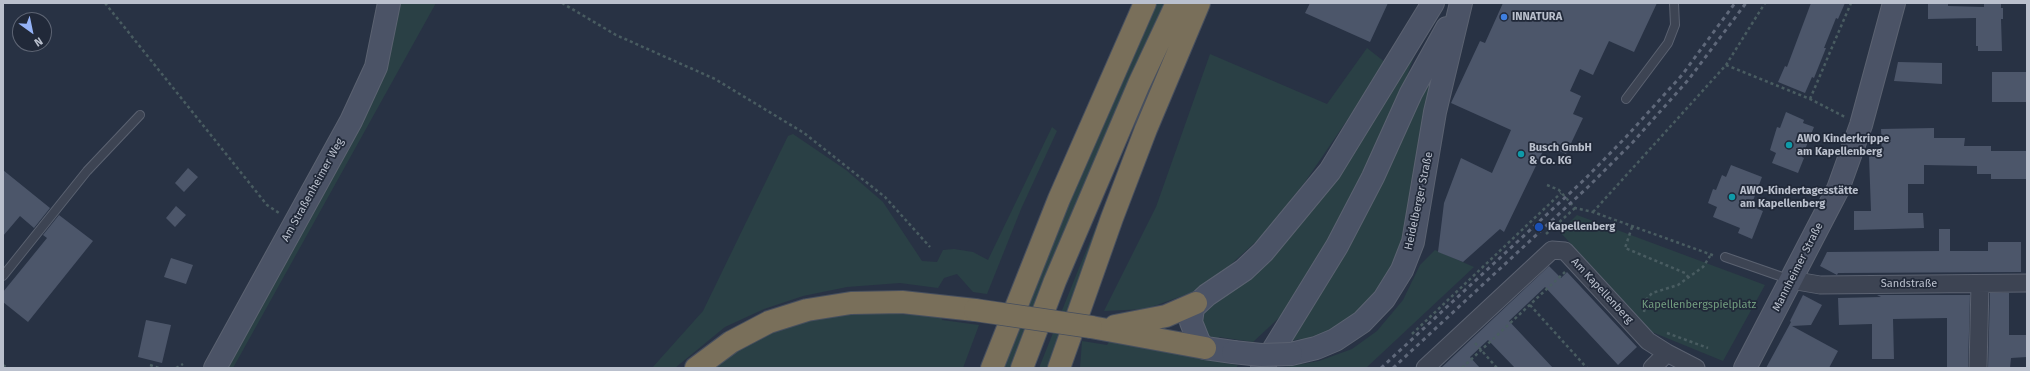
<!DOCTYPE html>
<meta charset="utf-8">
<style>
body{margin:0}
#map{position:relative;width:2030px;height:371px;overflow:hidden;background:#283244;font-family:"Fira Sans",sans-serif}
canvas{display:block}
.frame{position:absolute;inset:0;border:4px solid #bac0cd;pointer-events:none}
.north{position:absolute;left:12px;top:12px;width:40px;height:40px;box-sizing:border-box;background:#212939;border:1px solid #5e6574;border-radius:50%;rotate:147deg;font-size:11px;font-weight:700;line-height:16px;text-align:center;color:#bac0cd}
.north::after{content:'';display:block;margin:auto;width:14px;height:18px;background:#95b3f7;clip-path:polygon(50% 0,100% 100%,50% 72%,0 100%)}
</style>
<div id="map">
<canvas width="2030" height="371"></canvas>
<div class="frame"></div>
<div class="north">N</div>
</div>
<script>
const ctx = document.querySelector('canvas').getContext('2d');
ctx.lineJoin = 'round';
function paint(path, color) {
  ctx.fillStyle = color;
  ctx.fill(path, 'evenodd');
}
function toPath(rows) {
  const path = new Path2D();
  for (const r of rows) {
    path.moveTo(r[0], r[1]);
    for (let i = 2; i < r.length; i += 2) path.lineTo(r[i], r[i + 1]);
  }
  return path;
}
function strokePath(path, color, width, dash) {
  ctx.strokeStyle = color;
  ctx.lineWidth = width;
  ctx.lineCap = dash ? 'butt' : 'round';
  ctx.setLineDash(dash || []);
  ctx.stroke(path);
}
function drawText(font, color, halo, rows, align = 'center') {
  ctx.font = font + ' "Fira Sans",sans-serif';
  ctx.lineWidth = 3.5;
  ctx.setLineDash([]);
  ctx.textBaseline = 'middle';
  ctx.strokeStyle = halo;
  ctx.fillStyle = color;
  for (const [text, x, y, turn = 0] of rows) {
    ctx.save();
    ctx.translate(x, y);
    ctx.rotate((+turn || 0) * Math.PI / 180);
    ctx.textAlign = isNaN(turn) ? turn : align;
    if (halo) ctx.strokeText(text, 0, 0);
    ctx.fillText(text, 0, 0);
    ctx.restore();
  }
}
paint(toPath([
 [401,3,436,3,233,368,222,368,390,50],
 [1157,3,1166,3,1070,221,1010,368,1002,368,1063,218,1131,60],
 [1424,30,1400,94,1370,160,1330,237,1282,315,1253,342,1219,337,1218,342,1207,340,1201,313,1225,293],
 [1367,48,1386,63,1305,182,1261,237,1227,268,1193,292,1146,309,1104,311,1156,207,1210,54,1327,104],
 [1440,50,1405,241,1381,294,1342,327,1299,343,1300,339,1291,341],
 [1052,127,1057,131,1021,209,987,294,973,292,957,274,944,278,938,288,900,283,847,287,803,296,764,309,725,327,675,368,652,368,703,311,788,136,793,134,846,170,883,202,922,261,937,262,943,250,954,249,973,252,988,260],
 [1124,159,1053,368,1039,368,1079,268],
 [1577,215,1765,285,1723,361,1652,332,1560,232],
 [1435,250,1474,267,1366,368,1280,368,1319,361,1352,349,1377,331,1403,300,1420,265],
 [871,313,941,316,942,320,979,325,963,368,710,368,722,358,764,336,785,327,821,317],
 [1082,341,1107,345,1109,342,1225,359,1224,363,1238,365,1236,368,1080,368]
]), '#2a4045');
paint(toPath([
 [1310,3,1388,3,1370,42,1305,13],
 [1503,3,1657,3,1634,52,1609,41,1593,75,1580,69,1570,91,1581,96,1573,114,1583,118,1566,154,1546,145,1504,232,1500,229,1463,262,1438,252,1444,203,1461,158,1492,173,1511,130,1451,103,1480,41,1485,43],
 [1811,3,1845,3,1838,19,1836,18,1824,48,1826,48,1814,78,1812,77,1805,93,1778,82,1785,66,1787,67],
 [1928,3,1948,3,1948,6,1984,7,1984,3,2001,3,2001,8,2003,8,2003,19,2001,19,2002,51,1978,51,1978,46,1976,46,1976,18,1928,19],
 [1898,62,1942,63,1942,84,1894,81],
 [1992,72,2027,72,2027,102,1992,102],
 [1786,112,1804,120,1803,123,1814,127,1802,157,1804,158,1798,173,1772,163,1776,153,1770,150,1777,127,1780,128],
 [1934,128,1934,138,1965,138,1964,146,1991,146,1991,151,2027,151,2027,179,1991,179,1991,174,1977,174,1977,166,1924,165,1924,184,1908,184,1908,213,1923,213,1924,228,1854,230,1854,211,1871,211,1869,156,1882,156,1881,129],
 [1731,165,1762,177,1751,206,1763,211,1752,239,1738,233,1740,228,1713,217,1717,207,1708,203,1713,189,1716,190,1722,175,1726,177],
 [188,168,198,177,184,192,175,183],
 [3,170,50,208,34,228,20,216,3,236],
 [176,206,186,215,175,227,166,218],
 [59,215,93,241,28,322,3,302,3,292,47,238,43,235],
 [1939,229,1950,229,1950,251,1988,251,1988,242,2021,242,2021,272,1838,273,1837,275,1820,266,1827,252,1939,251],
 [171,258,193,265,186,284,164,277],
 [1549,266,1561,278,1567,272,1637,347,1618,365,1545,287,1509,321,1553,368,1515,368,1488,340,1470,357,1480,368,1441,368],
 [1990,293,2009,293,2009,335,2027,335,2027,357,2011,358,2010,368,1988,368],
 [1803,295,1822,305,1811,325,1792,326,1838,351,1829,368,1766,368,1791,322,1790,321],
 [1877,295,1970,295,1968,368,1947,368,1947,318,1893,319,1894,359,1872,359,1872,324,1839,325,1838,298,1881,297],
 [146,320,171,325,162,363,138,357]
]), '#4c566a');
const lane = toPath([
 [1626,99,1668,43,1675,25,1674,3],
 [1725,257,1791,280],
 [3,276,87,171,140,115]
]);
const street = toPath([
 [1791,280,1820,285,2027,283],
 [1425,368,1552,250,1565,251,1648,341,1667,353,1696,368],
 [1652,368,1667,353],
 [1978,368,1980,284]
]);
const secondary = toPath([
 [1233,352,1205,348,1199,342,1191,322,1193,308,1207,295,1244,270,1263,252,1330,171,1433,3],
 [1291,354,1316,348,1335,340,1362,322,1384,299,1402,270,1413,242,1435,112,1461,3],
 [215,368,351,121,376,67,389,3],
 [1262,368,1337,246,1373,177,1411,93,1447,28],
 [1745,368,1838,189,1861,125,1894,3]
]);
const highway = toPath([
 [1115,326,1166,316,1196,303],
 [1091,327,1205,348],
 [696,368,731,342,769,322,807,310,851,303,902,302,975,310],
 [992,368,1059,199,1145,3],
 [1022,368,1055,281,1139,84,1177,3],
 [1059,368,1112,218,1146,129,1199,3]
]);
strokePath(lane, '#5b6271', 10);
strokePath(street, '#5b6271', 19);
strokePath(secondary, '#5b6271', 24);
strokePath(highway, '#474f5e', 24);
strokePath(toPath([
 [105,3,267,205,279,213],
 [562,3,616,35,715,79,804,133,885,197,930,247],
 [1726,65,1810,99,1845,117],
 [1810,99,1851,3],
 [1547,185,1559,190,1575,208,1593,212,1715,256],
 [1593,212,1726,65,1765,3],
 [1632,227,1625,248,1685,273,1688,277],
 [1546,234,1575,208],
 [1530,305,1587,368],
 [1644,312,1646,300,1652,293,1678,285,1703,267,1710,256],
 [1667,333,1708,348],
 [1412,334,1561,193],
 [1475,343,1497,368],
 [3,365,7,368],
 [150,365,159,368],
 [176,368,183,364],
 [1462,368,1565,272]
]), '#495c61', 2.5, [3, 3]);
strokePath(lane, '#3d4453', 8);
strokePath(street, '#3d4453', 17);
strokePath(secondary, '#4b5366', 22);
strokePath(highway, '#796f5a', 22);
strokePath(toPath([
 [1381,368,1584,180,1626,137,1682,75,1735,3],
 [1393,368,1589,186,1633,142,1689,79,1746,3]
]), '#5f687a', 3, [4, 4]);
const secondaryBridge = toPath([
 [1233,352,1261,355,1291,354]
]);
const highwayBridge = toPath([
 [975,310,1091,327]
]);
strokePath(secondaryBridge, '#5b6271', 24, []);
strokePath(highwayBridge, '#474f5e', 24, []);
strokePath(secondaryBridge, '#4b5366', 22);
strokePath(highwayBridge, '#796f5a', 22);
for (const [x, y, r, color] of [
 [1504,17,4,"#3f7fe0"],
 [1789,145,4,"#0f9aa8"],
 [1521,154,4,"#0f9aa8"],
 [1732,197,4,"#0f9aa8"],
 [1539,227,5,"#1a4fb4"]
]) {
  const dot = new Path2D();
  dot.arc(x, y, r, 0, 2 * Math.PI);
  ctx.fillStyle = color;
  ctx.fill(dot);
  strokePath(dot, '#212939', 1.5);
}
drawText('bold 11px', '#bac0cd', '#212939', [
 ["INNATURA",1512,17],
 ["AWO Kinderkrippe",1797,139],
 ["am Kapellenberg",1797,152],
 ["Busch GmbH",1529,148],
 ["& Co. KG",1529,161],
 ["AWO-Kindertagesstätte",1740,191],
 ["am Kapellenberg",1740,204],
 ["Kapellenberg",1548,227]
], 'left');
drawText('11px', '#bac0cd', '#212939', [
 ["Am Straßenheimer Weg",313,190,-61],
 ["Heidelberger Straße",1419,201,-78],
 ["Mannheimer Straße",1798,267,-63],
 ["Sandstraße",1909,284],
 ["Am Kapellenberg",1602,291,47]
]);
drawText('11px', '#729d7f', '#212939', [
 ["Kapellenbergspielplatz",1699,305]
]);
</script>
